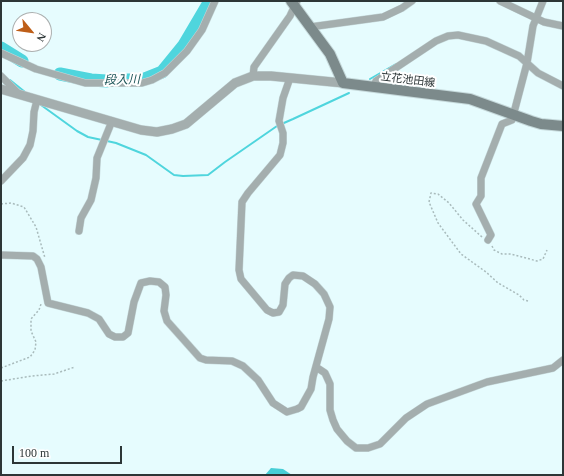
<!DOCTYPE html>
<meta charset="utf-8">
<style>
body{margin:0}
#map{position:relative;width:564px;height:476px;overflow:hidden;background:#e6fcfe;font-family:Georgia,serif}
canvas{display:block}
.frame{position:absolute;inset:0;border:2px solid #2d3637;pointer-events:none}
.north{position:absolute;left:12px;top:12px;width:40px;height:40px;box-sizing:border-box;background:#fff;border:1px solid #abafaf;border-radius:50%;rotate:119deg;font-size:11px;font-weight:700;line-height:16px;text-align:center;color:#2d3637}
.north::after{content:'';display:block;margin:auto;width:14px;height:18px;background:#be5e18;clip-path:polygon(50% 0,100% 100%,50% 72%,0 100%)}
.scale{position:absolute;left:12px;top:446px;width:110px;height:18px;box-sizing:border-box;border:2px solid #2d3637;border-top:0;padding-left:5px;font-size:12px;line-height:14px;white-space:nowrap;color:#2d3637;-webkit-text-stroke:3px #fff;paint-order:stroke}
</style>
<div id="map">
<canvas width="564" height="476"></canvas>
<div class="frame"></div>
<div class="north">N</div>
<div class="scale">100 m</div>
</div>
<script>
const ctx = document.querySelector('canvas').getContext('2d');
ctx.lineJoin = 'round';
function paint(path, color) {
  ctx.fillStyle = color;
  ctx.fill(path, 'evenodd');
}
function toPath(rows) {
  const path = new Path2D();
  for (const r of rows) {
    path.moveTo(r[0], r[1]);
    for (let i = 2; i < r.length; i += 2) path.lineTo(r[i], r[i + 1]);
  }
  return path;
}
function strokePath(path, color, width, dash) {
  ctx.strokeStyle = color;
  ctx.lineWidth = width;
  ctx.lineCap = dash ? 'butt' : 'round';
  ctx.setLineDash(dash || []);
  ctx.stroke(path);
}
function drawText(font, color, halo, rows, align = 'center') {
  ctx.font = font + ' Georgia,"Noto Sans JP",serif';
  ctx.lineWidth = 4;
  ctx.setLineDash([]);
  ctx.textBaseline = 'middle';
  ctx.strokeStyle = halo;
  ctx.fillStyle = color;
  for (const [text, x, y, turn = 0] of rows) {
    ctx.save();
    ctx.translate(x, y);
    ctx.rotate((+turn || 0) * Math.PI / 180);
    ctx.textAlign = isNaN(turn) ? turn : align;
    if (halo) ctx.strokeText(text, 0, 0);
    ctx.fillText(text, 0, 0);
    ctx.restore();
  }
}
paint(toPath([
 [271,468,283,469,292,475,265,475]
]), '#47ced6');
strokePath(toPath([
 [370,79,396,64],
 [10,80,25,92],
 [41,105,77,131,88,137,102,140],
 [107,141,116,143,146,155,174,175,183,176,208,175,225,162,277,126,293,119,349,93]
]), '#4fd5dd', 2);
strokePath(toPath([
 [1,48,22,61],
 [60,74,91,80,107,81],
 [127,80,142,80,162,72,184,45,210,1]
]), '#4fd5dd', 13);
const minor = toPath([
 [500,1,544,22,563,26],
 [310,27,383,17,402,8,412,1],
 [1,53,36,69,85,83,142,83,152,80,165,73,187,51,202,30,215,1],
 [1,76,19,94],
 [253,76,254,67,290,16,297,1],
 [373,87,376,81,436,41,448,36,458,35,486,41,519,56,538,73,563,86],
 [1,181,23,158,30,145,33,131,34,112,37,100],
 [79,231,81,218,91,200,96,178,97,158,112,121],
 [488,240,491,235,476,204,481,196,481,178,502,124,512,120,527,63,533,26,543,1],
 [1,255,33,256,37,259,41,267,48,303,88,313,99,319,109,334,115,337,123,337,128,333,134,302,141,283,150,281,159,282,165,287,166,295,164,311,167,321,200,358,206,360,232,361,243,366,258,380,273,403,287,412,297,409,301,407,311,389,313,377,329,319,330,307,324,294,315,284,303,276,293,275,289,278,285,284,283,305,279,312,273,313,267,310,241,279,239,270,242,202,248,193,280,155,283,143,283,133,279,121,283,98,290,78],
 [316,367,325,373,330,384,330,410,333,420,337,429,347,441,356,448,368,448,380,444,406,418,427,404,487,382,553,368,563,360]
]);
const tertiary = toPath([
 [1,89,141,130,157,132,172,129,186,124,235,83,253,76,271,76,343,83]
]);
const secondary = toPath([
 [291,1,330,54,343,83,470,99,531,121,541,124,563,126]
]);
strokePath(minor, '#c5d8da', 8);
strokePath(tertiary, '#c5d8da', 10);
strokePath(secondary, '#c5d8da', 12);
strokePath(toPath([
 [1,204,11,203,24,207,36,227,45,258],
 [482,237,463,220,449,203,438,194,431,193,429,202,438,223,461,254,486,272,498,283,519,295,524,300,528,301],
 [492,246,494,250,502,254,511,254,537,261,543,259,547,250],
 [1,368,30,357,35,350,36,342,31,331,31,319,39,310,41,304],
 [1,381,32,376,54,374,75,367]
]), '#a9bbbc', 1.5, [2, 2]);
strokePath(minor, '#a4aeae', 7);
strokePath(tertiary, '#a4aeae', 9);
strokePath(secondary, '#7c8a8b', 10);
drawText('11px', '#2d3637', '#fff', [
 ["立花池田線",408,79,7]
]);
drawText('italic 12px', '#1a5356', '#fff', [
 ["段入川",122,79,-1]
]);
</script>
